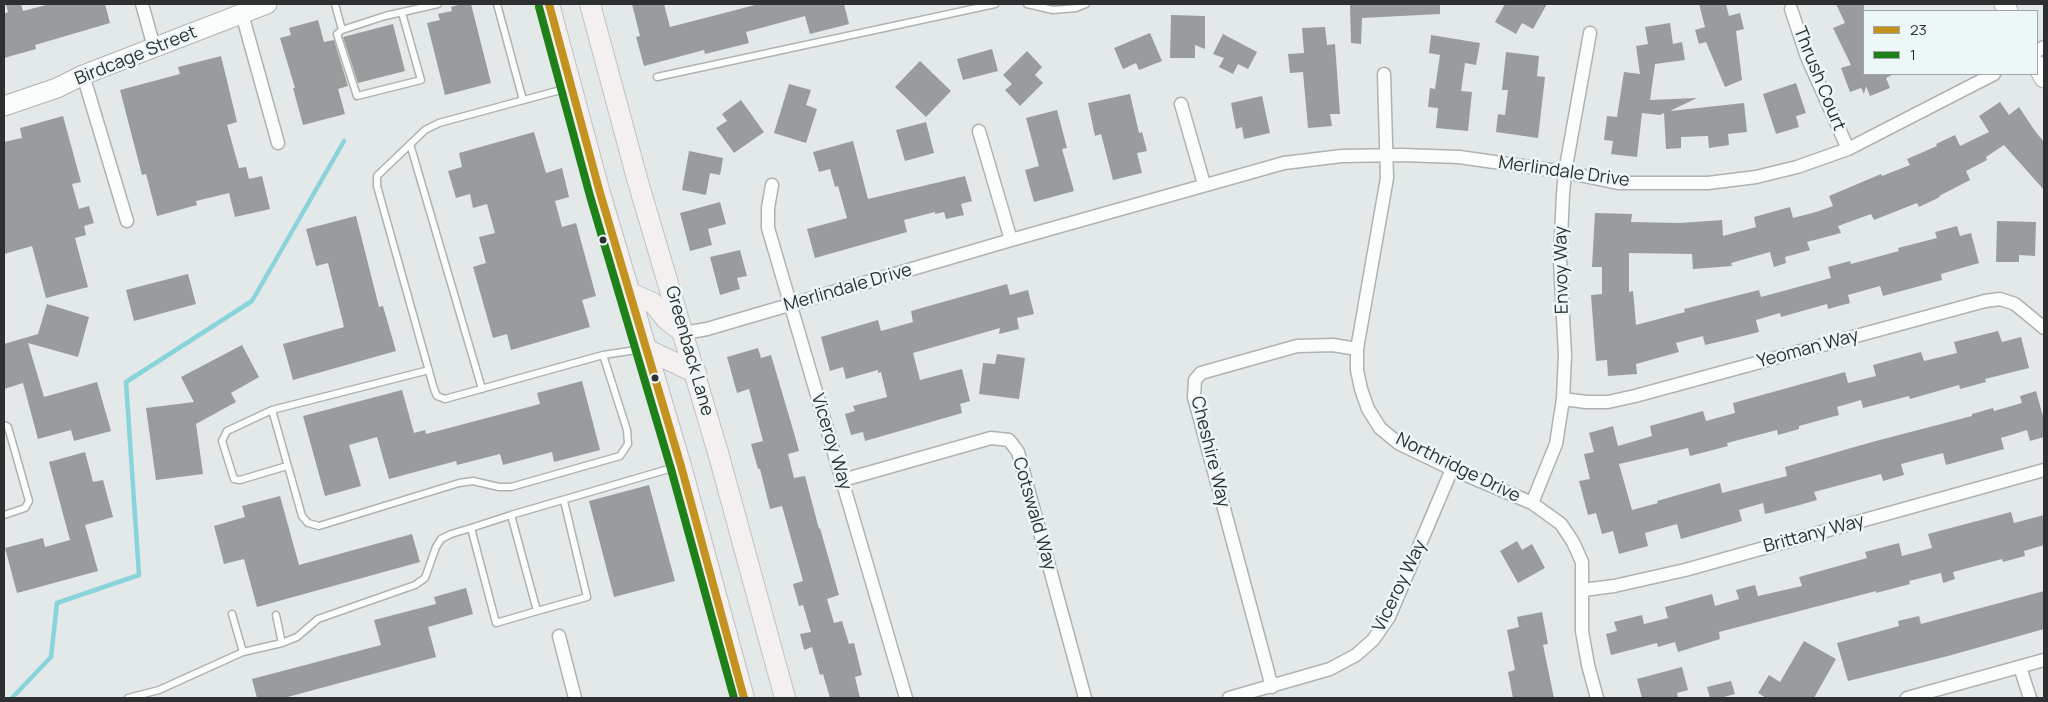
<!DOCTYPE html>
<style>
body{margin:0}
#map{position:relative;width:2048px;height:702px;overflow:hidden;background:#e3e8e8;font-family:Manrope,sans-serif}
canvas{display:block}
.frame{position:absolute;inset:0;border:5px solid #2d3030;pointer-events:none}
.legend{position:absolute;left:1863px;top:10px;width:175px;height:65px;box-sizing:border-box;background:#eef7f8;border:1px solid #a1a7a8;margin:0;padding:6px 9px;list-style:none;font-size:15px;color:#2d3030}
.legend li{display:flex;align-items:center;gap:10px;height:25px}
.legend b{width:25px;border:1px solid #a1a7a8}
</style>
<div id="map">
<canvas width="2048" height="702"></canvas>
<div class="frame"></div>
<ul class="legend">
<li><b style="height:6px;background:#c3921f"></b>23</li>
<li><b style="height:6px;background:#1e8019"></b>1</li>
</ul>
</div>
<script>
const ctx = document.querySelector('canvas').getContext('2d');
ctx.lineJoin = 'round';
function toPath(rows) {
  const path = new Path2D();
  for (const r of rows) {
    path.moveTo(r[0], r[1]);
    for (let i = 2; i < r.length; i += 2) path.lineTo(r[i], r[i + 1]);
  }
  return path;
}
function strokePath(path, color, width, dash) {
  ctx.strokeStyle = color;
  ctx.lineWidth = width;
  ctx.lineCap = dash ? 'butt' : 'round';
  ctx.setLineDash(dash || []);
  ctx.stroke(path);
}
function paint(path, color) {
  ctx.fillStyle = color;
  ctx.fill(path, 'evenodd');
}
function drawText(font, color, halo, rows, align = 'center') {
  ctx.font = font + ' Manrope,sans-serif';
  ctx.lineWidth = 5;
  ctx.setLineDash([]);
  ctx.textBaseline = 'middle';
  ctx.strokeStyle = halo;
  ctx.fillStyle = color;
  for (const [text, x, y, turn = 0] of rows) {
    ctx.save();
    ctx.translate(x, y);
    ctx.rotate((+turn || 0) * Math.PI / 180);
    ctx.textAlign = isNaN(turn) ? turn : align;
    if (halo) ctx.strokeText(text, 0, 0);
    ctx.fillText(text, 0, 0);
    ctx.restore();
  }
}
strokePath(toPath([
 [12,698,51,657,57,603,139,575,126,382,252,301,344,141]
]), '#89d3db', 4.5);
paint(toPath([
 [6,4,21,4,23,11,50,4,105,4,110,23,35,45,36,49,4,58,4,14,8,12],
 [462,4,471,4,491,83,445,95,427,23,440,20,438,14,452,11,451,7],
 [632,4,664,4,670,27,759,4,844,4,849,24,810,34,805,16,746,32,749,43,705,54,704,50,644,66,636,37,640,36],
 [1350,4,1440,4,1440,14,1362,18,1361,44,1351,43],
 [1505,4,1547,4,1533,29,1522,23,1516,34,1495,22],
 [1699,4,1726,4,1729,16,1740,13,1744,29,1736,31,1742,80,1725,87,1706,42,1699,44,1695,30,1705,27],
 [1836,4,1864,4,1864,74,1894,74,1886,78,1890,88,1870,96,1866,86,1864,94,1861,88,1850,92,1841,68,1851,65,1833,28,1845,23],
 [1171,15,1205,16,1205,49,1195,45,1195,58,1170,58],
 [318,20,324,42,334,40,348,86,338,89,345,114,303,125,293,88,295,88,280,38,291,35,289,28],
 [1670,23,1673,44,1682,42,1685,60,1655,64,1650,100,1697,98,1670,111,1744,103,1747,132,1728,134,1729,145,1709,148,1708,136,1681,137,1681,148,1666,149,1664,113,1660,115,1642,113,1637,157,1611,154,1613,141,1604,140,1607,116,1617,117,1624,72,1640,74,1636,46,1648,44,1645,27],
 [393,24,405,71,358,83,343,37],
 [1325,27,1327,45,1335,44,1340,114,1330,114,1332,126,1308,128,1303,72,1290,73,1288,54,1304,53,1302,28],
 [1150,33,1162,61,1139,70,1136,63,1123,69,1114,48],
 [1223,34,1257,52,1248,69,1238,64,1233,74,1219,67,1224,58,1213,54],
 [1431,35,1480,43,1476,65,1465,63,1461,91,1472,92,1468,131,1436,128,1438,108,1428,107,1430,88,1435,89,1440,55,1429,53],
 [992,49,998,71,963,80,957,59],
 [1027,51,1042,67,1035,75,1043,83,1020,106,1005,90,1012,84,1003,75],
 [1506,52,1539,56,1537,76,1545,77,1538,138,1496,132,1498,114,1505,115,1508,90,1502,90],
 [221,56,237,122,227,125,239,168,246,167,249,179,262,176,270,209,235,217,229,193,196,201,197,205,157,216,146,174,142,175,120,90,180,74,178,67],
 [920,61,951,91,926,117,895,87],
 [1796,83,1806,113,1796,116,1799,127,1776,134,1763,94],
 [789,84,811,90,806,105,817,109,806,143,774,133],
 [1130,94,1139,133,1142,132,1147,151,1137,153,1142,173,1113,180,1101,134,1095,136,1088,103],
 [1262,96,1270,133,1244,139,1242,127,1236,129,1231,103],
 [741,100,764,132,734,153,716,128,727,121,722,114],
 [2000,102,2009,115,2019,107,2035,131,2044,142,2044,190,2004,145,1986,157,1987,160,1966,171,1970,180,1939,196,1940,197,1919,207,1917,203,1874,220,1871,214,1838,226,1841,233,1807,242,1810,250,1785,257,1786,263,1774,267,1770,252,1731,263,1732,266,1693,269,1692,254,1629,253,1629,292,1633,291,1636,325,1685,312,1684,309,1759,290,1761,297,1831,278,1828,267,1850,261,1851,264,1899,251,1898,248,1937,238,1935,232,1957,226,1960,236,1971,233,1979,263,1941,274,1942,280,1883,296,1880,286,1848,295,1850,303,1828,309,1827,304,1781,317,1780,313,1756,320,1759,332,1739,337,1705,345,1703,336,1676,343,1679,352,1636,364,1637,374,1608,376,1607,360,1596,361,1591,295,1602,294,1602,267,1592,267,1595,213,1632,214,1631,222,1680,223,1722,220,1723,236,1756,227,1754,217,1790,207,1793,218,1816,212,1833,206,1829,196,1881,174,1882,176,1910,165,1907,159,1937,146,1936,144,1955,135,1960,146,1989,132,1979,116],
 [1057,110,1067,148,1062,149,1074,191,1034,202,1025,170,1039,166,1026,118],
 [63,116,81,182,72,184,79,209,89,206,94,223,84,226,86,235,75,238,88,287,46,298,32,246,4,254,4,142,22,138,20,128],
 [926,122,934,153,905,161,896,130],
 [534,132,546,173,562,168,569,197,555,201,562,227,576,223,596,296,582,300,590,327,511,350,507,334,493,338,473,267,486,263,479,237,495,233,487,204,473,208,470,194,456,198,448,171,462,167,459,153],
 [853,141,868,199,965,176,972,201,961,204,964,215,946,219,944,212,935,214,935,212,904,220,907,232,815,258,807,229,847,218,838,186,835,187,830,169,819,172,813,152],
 [689,151,723,158,720,175,710,173,706,195,682,190],
 [720,202,726,224,708,229,712,245,690,251,680,213],
 [356,216,379,307,383,306,396,351,293,380,283,344,344,327,328,263,316,266,306,229],
 [1997,221,2036,222,2035,256,2019,255,2019,262,1996,262],
 [740,250,747,276,737,278,740,289,720,295,710,257],
 [188,274,196,304,134,321,126,290],
 [1007,284,1010,295,1028,290,1034,314,1017,318,1019,329,999,334,1000,328,913,353,920,380,962,369,970,401,960,404,962,413,865,441,863,432,851,435,845,414,855,411,853,406,887,397,881,372,878,373,878,370,846,379,843,367,830,371,821,337,878,320,881,331,913,322,911,311],
 [47,304,89,317,78,357,28,343,44,397,97,382,111,431,74,441,71,430,38,439,23,383,4,389,4,344,38,334],
 [1998,331,2002,342,2021,337,2029,368,1985,379,1986,382,1960,389,1959,385,1910,399,1909,396,1863,408,1861,400,1837,407,1839,415,1799,426,1799,429,1778,435,1777,430,1727,443,1728,446,1690,456,1688,448,1619,464,1632,510,1658,503,1657,501,1720,483,1722,493,1787,476,1785,467,1872,442,1972,416,1972,414,1993,408,1994,411,2022,403,2020,396,2036,391,2044,420,2044,437,2030,441,2027,430,2001,438,2004,449,1964,460,1946,465,1943,453,1901,464,1904,475,1883,481,1881,474,1814,492,1817,500,1796,506,1765,514,1763,503,1739,510,1742,521,1681,539,1677,524,1645,533,1648,546,1619,554,1613,531,1602,534,1596,513,1588,515,1579,481,1590,479,1584,454,1594,452,1589,433,1613,426,1618,446,1652,436,1650,426,1703,411,1706,421,1735,413,1733,403,1845,372,1848,383,1876,376,1873,365,1921,352,1924,361,1957,353,1954,342],
 [242,345,259,377,231,393,236,402,196,424,203,474,156,480,146,408,194,402,181,377],
 [758,348,761,358,771,355,794,433,799,451,788,454,794,478,805,476,819,529,820,528,839,595,827,599,834,623,842,621,849,644,854,643,862,675,855,677,860,698,830,698,823,674,820,675,812,647,804,650,800,634,811,632,803,605,799,606,793,584,803,581,800,570,782,506,770,509,760,469,758,469,751,444,763,441,749,389,737,393,727,357],
 [997,354,1025,358,1019,399,979,394,983,363,995,364],
 [582,381,600,450,554,462,552,452,503,465,500,454,457,465,456,461,389,479,377,437,349,445,361,486,325,496,303,416,402,390,414,433,425,430,426,434,540,404,537,393],
 [85,452,93,482,103,480,113,517,85,525,98,571,17,593,5,548,43,538,45,547,70,540,49,462],
 [649,485,675,581,614,597,589,501],
 [280,496,299,565,412,534,420,562,257,607,244,559,224,564,214,526,245,517,242,506],
 [2011,512,2014,523,2044,515,2044,545,2024,551,2025,556,2003,562,2002,559,1953,572,1955,579,1943,583,1941,573,1909,581,1910,584,1876,593,1876,591,1719,632,1720,639,1678,652,1675,642,1658,647,1657,643,1611,655,1606,634,1617,631,1614,622,1642,615,1644,624,1668,618,1665,607,1712,594,1715,606,1739,599,1736,590,1755,585,1758,596,1802,586,1799,577,1867,558,1865,552,1899,543,1902,556,1932,548,1928,534],
 [1517,541,1522,550,1532,544,1545,568,1518,583,1500,551],
 [466,588,473,614,428,627,436,657,284,698,257,698,252,679,381,645,374,620,436,604,434,597],
 [2044,591,2044,629,1948,656,1848,681,1837,643,1899,626,1898,621,1919,616,1921,624],
 [1542,612,1548,644,1543,645,1554,698,1513,698,1508,672,1515,670,1507,630,1519,627,1517,617],
 [1804,641,1836,659,1814,698,1766,698,1758,693,1769,675,1780,682],
 [1682,667,1688,690,1677,693,1678,698,1642,698,1637,679],
 [1731,681,1735,694,1720,698,1710,698,1707,687]
]), '#989c9c');
const lane = toPath([
 [335,4,342,30,385,16,438,4],
 [497,4,523,100],
 [1027,4,1053,10,1076,8,1086,4],
 [342,30,337,34,357,96,421,80,402,13],
 [657,77,995,4],
 [568,88,439,123,425,130,377,176,377,186,434,389,437,396,445,399,603,355,643,349],
 [410,144,482,389],
 [272,410,302,516,308,523,319,526,459,483,473,481,499,487,511,487,620,456,628,444,627,430,603,355],
 [4,425,8,427,29,501,25,508,4,515],
 [287,466,240,480,234,479,222,441,227,431,272,410,429,370],
 [511,515,471,528,496,623,537,611,511,515,679,466],
 [537,611,587,597,564,501],
 [232,614,243,652,282,643,297,637,318,619,415,585,425,578,436,547,441,539,451,534,471,528],
 [276,615,282,643],
 [128,698,159,690,243,652]
]);
const street = toPath([
 [142,4,154,47],
 [1791,9,1807,57,1848,149],
 [242,14,278,143],
 [2037,51,2044,47],
 [1384,74,1387,178,1357,349,1357,370,1361,389,1368,409,1380,428,1398,443,1452,469,1532,503,1561,524,1573,542,1582,562,1582,631,1588,665,1597,698],
 [83,75,127,221],
 [1181,104,1204,184],
 [979,131,1011,240],
 [772,185,768,208,768,228,906,698],
 [684,333,707,329,1011,240,1284,163,1342,156,1402,155,1459,157,1565,172,1618,183,1708,183,1756,177,1797,167,1848,149,1994,74],
 [1563,399,1586,402,1608,402,1635,396,1985,301,2000,299,2015,304,2044,328],
 [843,480,991,438,1009,440,1018,452,1085,698],
 [1532,503,1556,444,1563,399,1565,355,1560,260,1563,194,1565,172,1590,33],
 [1583,590,1614,586,1685,570,2044,470],
 [559,636,575,698],
 [2020,667,2030,698],
 [1272,687,1194,397,1195,380,1201,373,1297,346,1333,345,1357,349],
 [1229,698,1330,669,1356,655,1373,640,1389,617,1452,469],
 [1907,698,2044,660]
]);
const secondary = toPath([
 [2004,4,2008,11],
 [2037,65,2044,78],
 [4,106,57,88,83,75,267,4]
]);
const primary = toPath([
 [549,4,600,193,681,466,744,698],
 [590,4,638,182,719,456,785,698],
 [630,293,653,303,666,319,684,333],
 [646,349,696,373]
]);
strokePath(lane, '#afb2b2', 9);
strokePath(street, '#afb2b2', 15);
strokePath(secondary, '#afb2b2', 21);
strokePath(primary, '#bfc2c2', 22);
strokePath(lane, '#fbfcfc', 6);
strokePath(street, '#fbfcfc', 12);
strokePath(secondary, '#fbfcfc', 19);
strokePath(primary, '#f4f0ef', 20);
strokePath(toPath([
 [549,4,600,193,681,466,744,698]
]), '#c3921f', 8);
strokePath(toPath([
 [539,7,590,196,671,469,734,698]
]), '#1e8019', 8);
for (const [x, y, r, color] of [
 [603,240,4.5,"#2d3030"],
 [655,378,4.5,"#2d3030"]
]) {
  const dot = new Path2D();
  dot.arc(x, y, r, 0, 2 * Math.PI);
  ctx.fillStyle = color;
  ctx.fill(dot);
  strokePath(dot, '#eef7f8', 2);
}
drawText('18px', '#2d3030', '#eef7f8', [
 ["Birdcage Street",136,56,-22],
 ["Thrush Court",1819,79,68],
 ["Merlindale Drive",1564,172,8],
 ["Envoy Way",1562,270,-91],
 ["Merlindale Drive",848,288,-16],
 ["Yeoman Way",1808,349,-15],
 ["Greenback Lane",689,351,74],
 ["Viceroy Way",831,442,73],
 ["Cheshire Way",1210,452,76],
 ["Northridge Drive",1458,468,26],
 ["Cotswald Way",1034,514,74],
 ["Brittany Way",1814,534,-15],
 ["Viceroy Way",1400,586,-64]
]);
</script>
